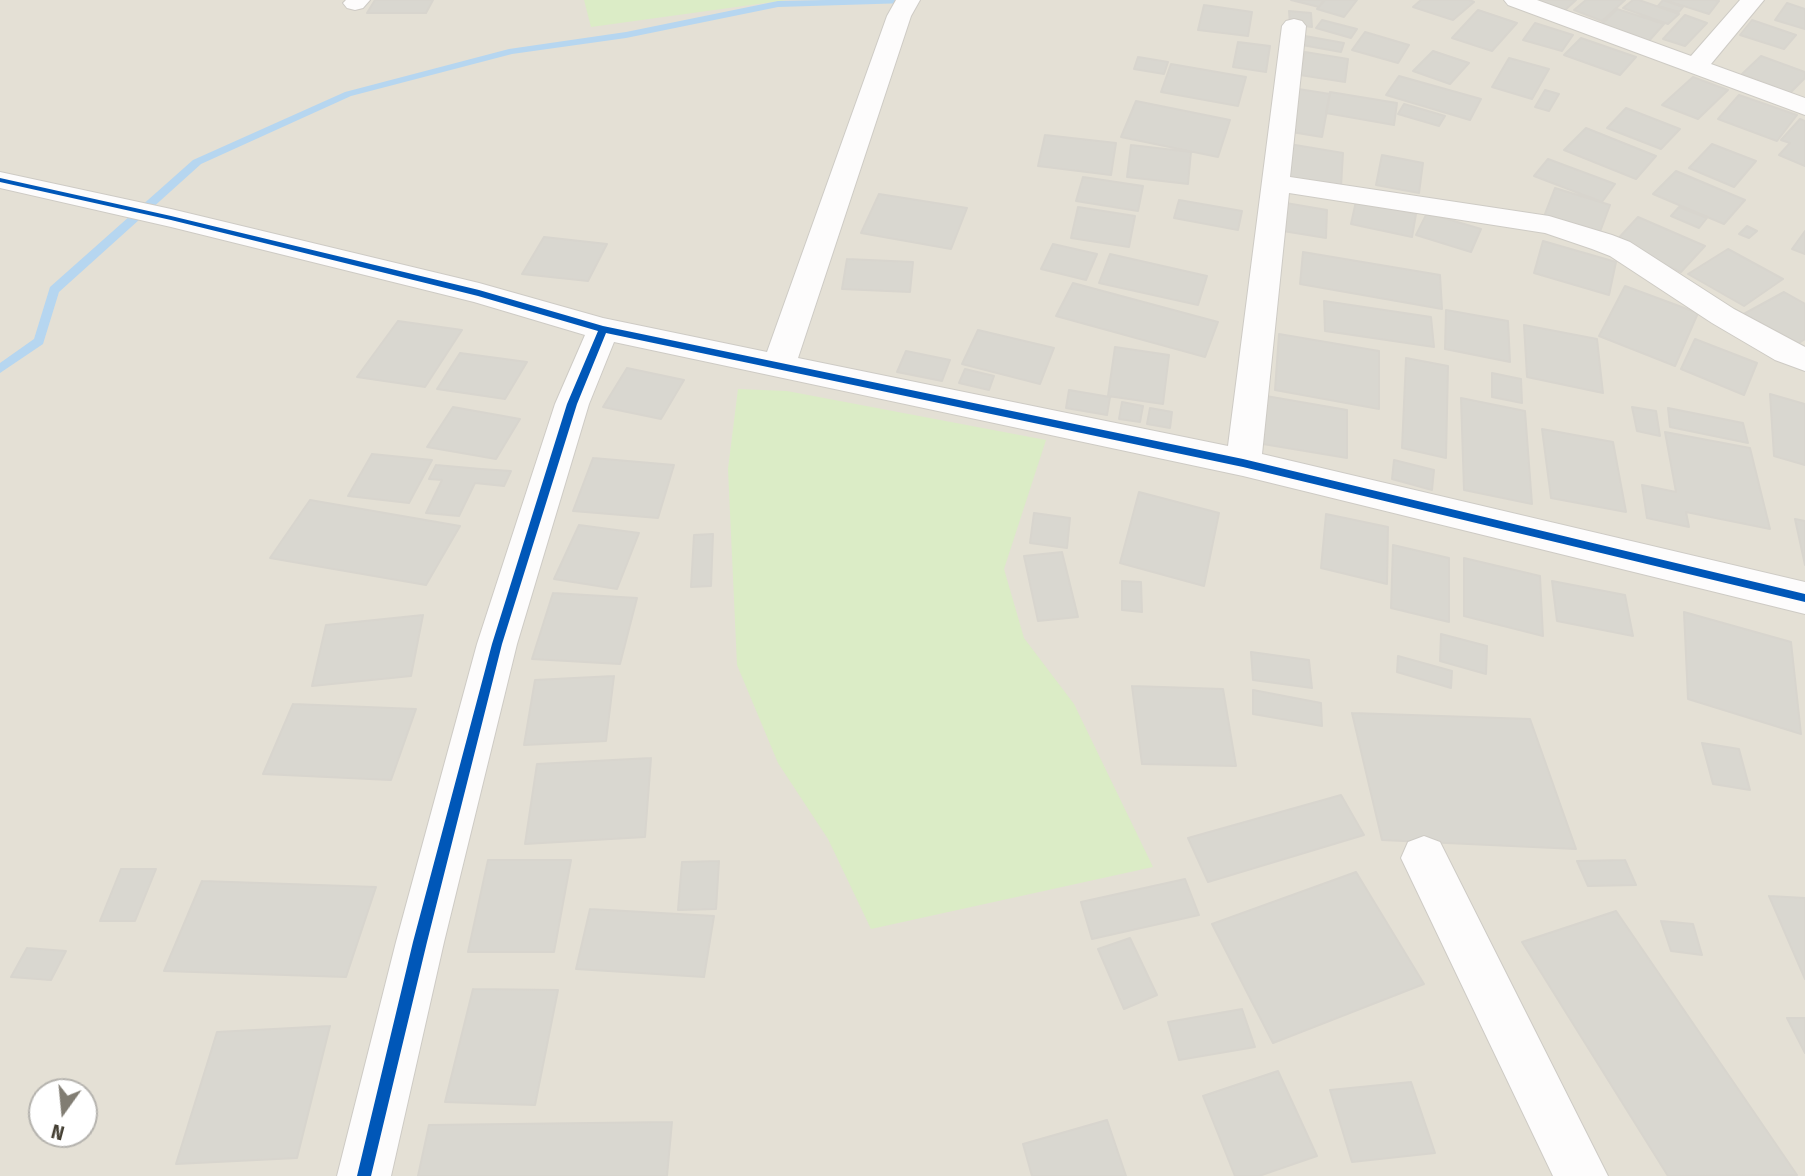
<!DOCTYPE html>
<style>
body{margin:0}
#map{position:relative;width:1805px;height:1176px;overflow:hidden;background:#f0eee8;font-family:"Fira Sans",sans-serif}
canvas{display:block}
.north{position:absolute;left:28px;top:1078px;width:70px;height:70px;box-sizing:border-box;background:#fff;border:2px solid #b5b3ae;border-radius:50%;rotate:195deg;font-size:19px;font-weight:700;line-height:28px;text-align:center;color:#454034}
.north::after{content:'';display:block;margin:auto;width:24px;height:32px;background:#817d73;clip-path:polygon(50% 0,100% 100%,50% 72%,0 100%)}
</style>
<div id="map">
<canvas width="1805" height="1176"></canvas>
<div class="north">N</div>
</div>
<script>
const ctx = document.querySelector('canvas').getContext('2d');
ctx.lineJoin = 'round';
function paint(path, color) {
  ctx.fillStyle = color;
  ctx.fill(path, 'evenodd');
}
function toPath(rows) {
  const path = new Path2D();
  for (const r of rows) {
    path.moveTo(r[0], r[1]);
    for (let i = 2; i < r.length; i += 2) path.lineTo(r[i], r[i + 1]);
  }
  return path;
}
function strokePath(path, color, width, dash) {
  ctx.strokeStyle = color;
  ctx.lineWidth = width;
  ctx.lineCap = dash ? 'butt' : 'round';
  ctx.setLineDash(dash || []);
  ctx.stroke(path);
}
paint(toPath([
 [0,0,1805,0,1805,1176,0,1176],
 [42,1092,84,1092,84,1134,42,1134]
]), '#e4e0d5');
paint(toPath([
 [584,0,787,0,591,27],
 [738,389,787,391,1046,440,1004,569,1024,638,1074,704,1153,867,871,929,828,839,778,763,737,665,728,469]
]), '#dbecc6');
paint(toPath([
 [826,0,912,0,908,3,778,7,626,38,512,54,351,96,201,164,59,292,43,344,0,373,0,363,34,339,50,287,193,160,345,92,509,49,626,32,778,1,826,0]
]), '#b6d6f0');
const building = toPath([
 [375,0,433,0,426,13,367,13,375,0],
 [1291,0,1324,0,1319,7,1291,0],
 [1325,0,1357,0,1344,17,1317,9,1325,0],
 [1421,0,1470,0,1474,2,1453,20,1413,7,1421,0],
 [1532,0,1576,0,1564,11,1532,0],
 [1586,0,1625,0,1602,21,1574,10,1586,0],
 [1633,0,1639,0,1679,14,1668,24,1623,8,1633,0],
 [1663,0,1683,7,1679,12,1658,6,1663,0],
 [1665,0,1715,0,1719,1,1709,14,1665,0],
 [1787,3,1805,9,1805,29,1775,20,1787,3],
 [1204,5,1252,12,1248,36,1198,30,1204,5],
 [1617,9,1664,24,1648,42,1600,26,1617,9],
 [1478,10,1517,23,1492,51,1452,38,1478,10],
 [1289,11,1311,13,1312,27,1290,24,1289,11],
 [1685,15,1707,23,1685,46,1663,39,1685,15],
 [1322,20,1357,29,1351,38,1316,28,1322,20],
 [1752,20,1796,35,1784,49,1740,35,1752,20],
 [1535,23,1573,35,1562,51,1523,40,1535,23],
 [1365,32,1409,45,1398,63,1352,50,1365,32],
 [1305,36,1344,43,1341,52,1302,45,1305,36],
 [1581,38,1636,57,1620,75,1564,55,1581,38],
 [1238,42,1270,46,1266,72,1233,67,1238,42],
 [1433,51,1469,63,1450,84,1413,71,1433,51],
 [1305,52,1348,59,1345,82,1300,75,1305,52],
 [1761,56,1805,72,1805,78,1790,93,1742,74,1761,56],
 [1138,57,1168,62,1164,74,1134,69,1138,57],
 [1509,58,1549,69,1532,99,1492,87,1509,58],
 [1171,64,1246,77,1238,106,1161,92,1171,64],
 [1399,76,1481,99,1470,120,1386,95,1399,76],
 [1693,77,1728,90,1698,119,1662,105,1693,77],
 [1292,88,1330,94,1322,137,1285,131,1292,88],
 [1545,90,1559,94,1549,111,1535,107,1545,90],
 [1330,92,1397,103,1394,125,1326,113,1330,92],
 [1739,95,1797,115,1777,141,1718,119,1739,95],
 [1136,101,1230,120,1218,157,1121,137,1136,101],
 [1404,104,1445,116,1439,126,1398,114,1404,104],
 [1626,108,1680,129,1661,149,1607,128,1626,108],
 [1800,119,1805,121,1805,166,1779,155,1790,143,1781,140,1800,119],
 [1586,128,1656,156,1636,179,1564,150,1586,128],
 [1045,135,1116,143,1111,175,1038,166,1045,135],
 [1289,144,1343,153,1341,187,1284,178,1289,144],
 [1712,144,1756,161,1734,187,1689,168,1712,144],
 [1131,145,1191,152,1188,184,1127,177,1131,145],
 [1382,155,1423,163,1419,193,1376,185,1382,155],
 [1548,159,1615,184,1602,202,1534,176,1548,159],
 [1676,171,1745,200,1724,224,1653,194,1676,171],
 [1083,177,1143,186,1138,211,1076,201,1083,177],
 [1555,188,1610,205,1598,237,1543,219,1555,188],
 [879,194,967,208,951,249,861,233,879,194],
 [1179,200,1242,211,1238,230,1174,218,1179,200],
 [1356,201,1416,214,1412,237,1351,224,1356,201],
 [1280,202,1327,210,1326,238,1277,230,1280,202],
 [1078,207,1135,216,1129,247,1071,238,1078,207],
 [1679,207,1707,218,1699,228,1671,216,1679,207],
 [1427,213,1481,229,1471,252,1416,235,1427,213],
 [1638,217,1705,246,1681,272,1615,242,1638,217],
 [1747,226,1757,231,1749,238,1739,234,1747,226],
 [1805,231,1805,254,1792,249,1805,231],
 [544,237,607,244,588,281,522,274,544,237],
 [1543,241,1616,262,1609,295,1534,273,1543,241],
 [1053,244,1097,254,1086,280,1041,269,1053,244],
 [1728,249,1783,279,1744,306,1688,274,1728,249],
 [1303,252,1440,275,1442,309,1300,284,1303,252],
 [1110,254,1207,276,1198,305,1099,283,1110,254],
 [847,259,913,262,910,292,842,289,847,259],
 [1073,283,1218,322,1205,357,1056,316,1073,283],
 [1625,286,1698,313,1675,366,1599,336,1625,286],
 [1784,292,1805,304,1805,339,1791,348,1740,316,1784,292],
 [1324,301,1431,317,1434,347,1325,331,1324,301],
 [1446,310,1508,321,1510,362,1445,349,1446,310],
 [398,321,462,330,425,387,357,377,398,321],
 [1524,325,1597,339,1603,393,1527,377,1524,325],
 [978,330,1054,348,1040,384,962,364,978,330],
 [1279,334,1379,351,1379,409,1275,390,1279,334],
 [1695,339,1757,363,1744,395,1681,369,1695,339],
 [1115,347,1169,355,1163,404,1108,396,1115,347],
 [906,351,950,360,942,381,897,372,906,351],
 [460,353,527,362,505,399,437,389,460,353],
 [1406,358,1448,366,1446,458,1402,448,1406,358],
 [627,368,684,380,661,419,603,407,627,368],
 [965,369,994,376,989,390,959,383,965,369],
 [1492,373,1521,379,1522,403,1492,397,1492,373],
 [1069,390,1110,397,1107,415,1066,408,1069,390],
 [1770,394,1805,404,1805,465,1774,456,1770,394],
 [1266,396,1347,410,1347,458,1263,444,1266,396],
 [1461,398,1525,411,1532,504,1464,490,1461,398],
 [1122,402,1143,406,1140,422,1119,419,1122,402],
 [453,407,520,419,496,459,427,447,453,407],
 [1632,407,1656,411,1660,436,1637,431,1632,407],
 [1150,408,1172,412,1170,428,1147,424,1150,408],
 [1668,408,1743,423,1748,443,1670,427,1668,408],
 [1542,429,1613,442,1626,512,1551,498,1542,429],
 [1665,432,1750,448,1770,529,1686,512,1689,527,1647,518,1642,485,1676,492,1665,432],
 [372,454,432,460,409,503,348,496,372,454],
 [593,458,674,465,658,518,573,511,593,458],
 [1394,460,1434,470,1432,490,1392,479,1394,460],
 [436,465,481,469,511,471,504,486,475,483,459,516,426,513,442,480,429,479,436,465],
 [1139,492,1219,513,1204,586,1120,563,1139,492],
 [310,500,460,526,426,585,270,558,310,500],
 [1034,513,1070,518,1067,548,1030,543,1034,513],
 [1326,514,1388,527,1387,584,1321,568,1326,514],
 [1795,519,1805,521,1805,565,1795,519],
 [579,525,639,533,617,589,554,579,579,525],
 [713,534,711,586,691,587,694,535,713,534],
 [1393,545,1449,558,1449,622,1391,608,1393,545],
 [1062,552,1078,617,1038,621,1024,556,1062,552],
 [1464,558,1540,576,1543,636,1464,616,1464,558],
 [1122,581,1141,582,1142,612,1122,610,1122,581],
 [1552,581,1625,595,1633,636,1557,621,1552,581],
 [553,593,637,598,620,664,532,659,553,593],
 [1684,612,1791,642,1801,734,1688,699,1684,612],
 [423,615,411,676,312,686,326,625,423,615],
 [1441,634,1487,646,1486,674,1440,661,1441,634],
 [1251,652,1309,660,1312,688,1253,680,1251,652],
 [1398,656,1452,671,1451,688,1397,672,1398,656],
 [614,676,606,741,524,745,535,680,614,676],
 [1132,686,1223,689,1236,766,1142,764,1132,686],
 [1253,690,1321,703,1322,726,1253,714,1253,690],
 [293,704,416,709,391,780,263,774,293,704],
 [1352,713,1530,719,1576,849,1382,840,1352,713],
 [1702,743,1739,749,1750,790,1713,784,1702,743],
 [651,758,645,837,525,844,537,764,651,758],
 [1341,795,1364,835,1208,882,1188,838,1341,795],
 [488,860,571,860,554,952,468,952,488,860],
 [1625,860,1636,885,1588,886,1577,861,1625,860],
 [719,861,716,909,678,910,682,862,719,861],
 [121,869,156,869,135,921,100,921,121,869],
 [1356,872,1424,984,1273,1043,1212,924,1356,872],
 [1185,879,1199,915,1092,939,1081,902,1185,879],
 [202,881,376,887,346,977,164,971,202,881],
 [1769,896,1805,898,1805,979,1769,896],
 [590,909,714,916,704,977,576,969,590,909],
 [1616,911,1797,1175,1668,1176,1522,942,1616,911],
 [1661,921,1693,924,1702,955,1671,951,1661,921],
 [1130,938,1157,995,1124,1009,1098,949,1130,938],
 [27,948,66,951,51,980,11,977,27,948],
 [473,989,558,990,535,1105,445,1102,473,989],
 [1242,1009,1255,1047,1179,1060,1168,1022,1242,1009],
 [1787,1018,1805,1018,1805,1053,1787,1018],
 [330,1026,297,1158,176,1164,217,1032,330,1026],
 [1278,1071,1317,1156,1259,1176,1235,1176,1203,1096,1278,1071],
 [1411,1082,1435,1153,1352,1162,1330,1090,1411,1082],
 [1107,1120,1126,1176,1032,1176,1023,1144,1107,1120],
 [672,1122,667,1176,418,1176,429,1125,672,1122]
]);
paint(building, '#d9d7d0');
strokePath(building, '#d8d5ce', 2);
const street = toPath([
 [346,0,370,0,363,8,355,10,347,8,343,3,346,0],
 [896,0,920,0,911,16,798,358,1228,446,1282,26,1286,21,1294,19,1302,21,1306,26,1290,177,1549,216,1612,235,1630,242,1734,309,1805,347,1805,371,1775,360,1712,323,1610,256,1592,249,1545,233,1289,193,1262,454,1805,582,1805,614,1243,476,614,342,589,404,517,644,444,942,391,1176,337,1176,396,942,477,644,555,404,585,335,474,302,171,227,0,188,0,172,171,209,479,283,603,318,767,352,887,16,896,0],
 [1504,0,1537,0,1691,56,1740,0,1764,0,1711,64,1805,98,1805,115,1508,5,1504,0],
 [1424,836,1440,842,1608,1176,1553,1176,1401,858,1408,842,1424,836]
]);
strokePath(street, '#cecbc5', 2);
paint(street, '#fdfcfc');
paint(toPath([
 [0,178,171,216,479,290,603,326,1243,459,1805,594,1805,602,1243,467,606,333,577,404,502,644,427,942,371,1176,357,1176,413,942,492,644,567,404,598,331,478,296,171,220,0,182,0,178]
]), '#0057b8');
</script>
